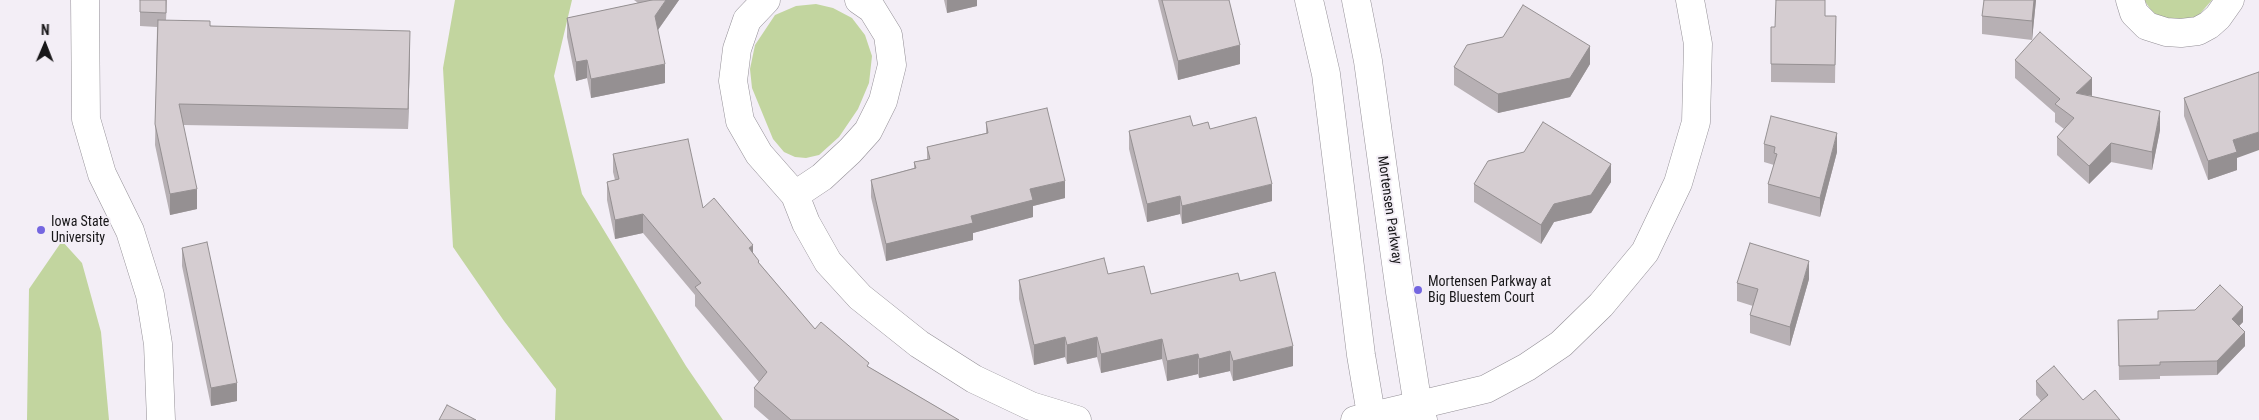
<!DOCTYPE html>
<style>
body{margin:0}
#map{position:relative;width:2259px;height:420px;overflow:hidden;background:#f3eef6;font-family:"Roboto Condensed",sans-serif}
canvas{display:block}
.north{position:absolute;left:20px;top:20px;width:50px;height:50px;-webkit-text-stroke:4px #f3eef6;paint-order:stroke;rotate:1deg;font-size:14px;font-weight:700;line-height:20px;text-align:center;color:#181719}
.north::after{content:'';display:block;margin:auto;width:18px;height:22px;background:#181719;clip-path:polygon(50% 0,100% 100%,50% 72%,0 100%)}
</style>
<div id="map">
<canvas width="2259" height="420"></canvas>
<div class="north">N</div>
</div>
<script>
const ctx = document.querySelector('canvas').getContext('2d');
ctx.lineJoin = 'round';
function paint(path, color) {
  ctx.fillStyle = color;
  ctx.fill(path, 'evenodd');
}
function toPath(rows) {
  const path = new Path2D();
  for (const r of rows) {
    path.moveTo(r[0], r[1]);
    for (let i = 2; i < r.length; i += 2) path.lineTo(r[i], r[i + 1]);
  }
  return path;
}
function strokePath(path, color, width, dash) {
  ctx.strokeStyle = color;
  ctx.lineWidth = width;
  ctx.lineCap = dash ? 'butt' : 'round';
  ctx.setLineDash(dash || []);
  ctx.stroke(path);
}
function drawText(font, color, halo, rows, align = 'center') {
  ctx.font = font + ' "Roboto Condensed",sans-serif';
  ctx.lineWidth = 4;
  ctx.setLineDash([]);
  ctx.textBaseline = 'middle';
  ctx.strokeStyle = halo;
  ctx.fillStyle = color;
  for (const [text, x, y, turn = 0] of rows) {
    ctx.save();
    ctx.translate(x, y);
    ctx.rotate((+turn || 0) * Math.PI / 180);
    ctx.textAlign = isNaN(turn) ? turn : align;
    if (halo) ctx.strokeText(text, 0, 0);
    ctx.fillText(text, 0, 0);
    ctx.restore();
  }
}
paint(toPath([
 [455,0,572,0,554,76,582,194,686,366,723,420,555,420,556,389,504,321,453,247,443,68],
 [2144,0,2212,0,2198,16,2185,21,2160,18,2151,10],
 [816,4,833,8,852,18,865,35,872,56,869,83,858,109,839,137,819,155,806,158,795,157,784,152,773,139,752,88,750,69,755,45,775,15,796,6],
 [62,241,82,263,101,332,109,420,27,420,29,289]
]), '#c2d59f');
const minor = toPath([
 [85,0,86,119,102,174,130,231,150,295,158,344,161,420],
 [766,0,747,20,737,49,733,81,740,121,759,154,795,195,806,223,828,262,860,297,919,344,974,379,1031,406,1077,420],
 [2130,0,2134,13,2147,26,2166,32,2181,33,2198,31,2209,25,2218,17,2230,0],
 [795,195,822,177,850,151,868,131,883,101,892,65,888,35,872,9,859,0],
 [1355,420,1486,389,1527,367,1561,344,1601,305,1645,252,1678,183,1696,122,1698,44,1690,0]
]);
const tertiary = toPath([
 [1309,0,1326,74,1361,355,1372,420],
 [1356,0,1368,61,1400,292,1418,406,1423,420]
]);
strokePath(minor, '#938f96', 29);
strokePath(tertiary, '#938f96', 29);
strokePath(minor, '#fff', 28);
strokePath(tertiary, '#fff', 28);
paint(toPath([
 [140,0,167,0,166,20,410,51,408,129,183,125,197,209,170,215,155,145,157,27,140,26],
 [634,0,679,0,658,30,665,83,591,98,587,78,576,81,567,37,567,18,638,3],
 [944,0,977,0,977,6,947,13],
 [1158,0,1229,0,1240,64,1178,80],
 [2036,0,2032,40,1982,34,1982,16],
 [1825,16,1836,16,1835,83,1771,82,1771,27,1775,27],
 [2015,60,2160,130,2152,170,2111,162,2089,184,2057,155,2057,137,2064,129,2055,122,2055,113,2015,78],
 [1590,64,1570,97,1498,113,1454,85,1454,67],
 [2184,98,2237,158,2237,170,2208,180,2184,116],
 [986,122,1065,198,1033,206,1033,217,973,233,973,240,886,261,871,197,871,180,914,168,914,162,927,159,927,147,986,133],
 [1193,126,1210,129,1272,201,1182,224,1180,214,1147,222,1129,149,1129,131],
 [1764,144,1837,152,1820,217,1768,203,1768,184,1774,165,1764,162],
 [613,154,703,208,753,253,759,263,815,329,869,367,959,420,769,420,754,407,754,388,759,382,695,306,695,295,643,233,615,239,607,200,607,182,615,180,613,172],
 [1611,182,1591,213,1554,222,1541,244,1474,202,1474,184],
 [182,248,237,401,211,406,182,266],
 [1108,274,1151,294,1240,281,1293,366,1233,381,1230,371,1199,378,1198,374,1167,381,1162,359,1101,373,1097,357,1067,364,1065,357,1034,365,1019,299,1019,280],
 [1809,279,1790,346,1750,333,1750,315,1753,306,1737,301,1737,283],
 [2158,319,2243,322,2239,326,2245,346,2217,375,2160,376,2160,379,2119,380,2118,320],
 [2036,381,2083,400,2041,401,2036,395]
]), '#b7b0b4');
paint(toPath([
 [666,0,679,0,655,34,655,16],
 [947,0,977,0,977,6,947,13],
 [2034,0,2036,0,2032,40,2032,21],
 [410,31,410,51,408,129,408,109],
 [1240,45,1240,64,1178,80,1178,61],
 [1590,46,1590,64,1570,97,1498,113,1498,94],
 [587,60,587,78,576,81,576,62],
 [665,64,665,83,591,98,591,79],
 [2092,78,2092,96,2076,93],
 [2160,111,2160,130,2152,170,2152,152],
 [2259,132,2259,150,2237,158,2237,170,2208,180,2208,161,2233,140],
 [1837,133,1837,152,1820,217,1820,198],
 [2111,143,2111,162,2089,184,2089,166],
 [1611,164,1611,182,1591,213,1554,222,1541,244,1541,225,1554,204],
 [1065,181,1065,198,1033,206,1033,217,973,233,973,240,886,261,886,244,971,216,1030,189],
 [1272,184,1272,201,1182,224,1182,206],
 [197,189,197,209,170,215,170,194],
 [1180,196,1180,214,1147,222,1147,204],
 [643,214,643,233,615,239,615,220],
 [753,245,753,264,749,248],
 [1809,261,1809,279,1790,346,1790,327],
 [2243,307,2243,322,2232,333,2232,319],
 [2245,332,2245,346,2217,375,2217,361],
 [1065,337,1065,357,1034,365,1034,345],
 [1097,337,1097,357,1067,364,1067,345],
 [1162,339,1162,359,1101,373,1101,354],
 [1293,346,1293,366,1233,381,1233,361],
 [1230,351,1230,371,1199,378,1199,359],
 [1198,354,1198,374,1167,381,1167,361],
 [237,383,237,401,211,406,211,388]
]), '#959092');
const building = toPath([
 [140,0,166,0,166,13,140,12,140,0],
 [652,0,666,0,655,16,665,64,591,79,587,60,576,62,567,18,652,0],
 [1162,0,1229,0,1240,45,1178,61,1162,0],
 [1776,0,1825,0,1825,16,1836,16,1835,65,1771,64,1771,27,1775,27,1776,0],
 [1984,0,2034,0,2032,21,1982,16,1984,0],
 [1523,5,1590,46,1570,78,1498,94,1454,67,1467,45,1503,37,1523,5],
 [158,20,210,21,210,26,410,31,408,109,179,104,197,189,170,194,155,124,158,20],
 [2040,32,2092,78,2076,93,2160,111,2152,152,2111,143,2089,166,2057,137,2074,118,2055,104,2060,99,2015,60,2040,32],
 [2259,72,2259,132,2233,140,2237,152,2208,161,2184,98,2259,72],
 [1047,108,1065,181,1030,189,1033,200,971,216,973,223,886,244,871,180,916,168,914,162,930,159,927,147,988,133,986,122,1047,108],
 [1190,116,1193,126,1208,122,1210,129,1256,117,1272,184,1182,206,1180,196,1147,204,1129,131,1190,116],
 [1771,116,1837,133,1820,198,1768,184,1777,154,1774,153,1775,147,1764,144,1771,116],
 [1543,122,1611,164,1591,195,1554,204,1541,225,1474,184,1488,161,1524,152,1543,122],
 [688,139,703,208,714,198,753,245,749,248,759,261,758,262,815,329,821,322,869,363,867,366,959,420,791,420,754,388,767,372,695,287,701,283,643,214,615,220,607,182,619,179,613,154,688,139],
 [207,242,237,383,211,388,182,248,207,242],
 [1750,243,1809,261,1790,327,1750,315,1758,289,1737,283,1750,243],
 [1104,258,1108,274,1144,266,1151,294,1238,273,1240,281,1275,272,1293,346,1233,361,1230,351,1199,359,1198,354,1167,361,1162,339,1101,354,1097,337,1067,345,1065,337,1034,345,1019,280,1104,258],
 [2220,285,2243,307,2232,319,2245,332,2217,361,2160,362,2160,365,2119,366,2118,320,2158,319,2158,311,2195,310,2220,285],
 [2054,366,2083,400,2095,390,2120,420,2019,420,2048,395,2036,381,2054,366],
 [447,405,476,420,439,420,447,405]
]);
paint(building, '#d5cdd1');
strokePath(building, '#959092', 1);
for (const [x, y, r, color] of [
 [41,230,5,"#7466e0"],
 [1418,290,5,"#7466e0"]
]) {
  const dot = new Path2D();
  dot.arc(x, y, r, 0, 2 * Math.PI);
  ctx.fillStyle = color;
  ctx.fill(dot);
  strokePath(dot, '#f3eef6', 2);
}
drawText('14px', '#181719', '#f3eef6', [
 ["Mortensen Parkway",1389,210,82]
]);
drawText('14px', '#181719', '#f3eef6', [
 ["Iowa State",51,222],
 ["University",51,238],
 ["Mortensen Parkway at",1428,282],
 ["Big Bluestem Court",1428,298]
], 'left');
</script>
